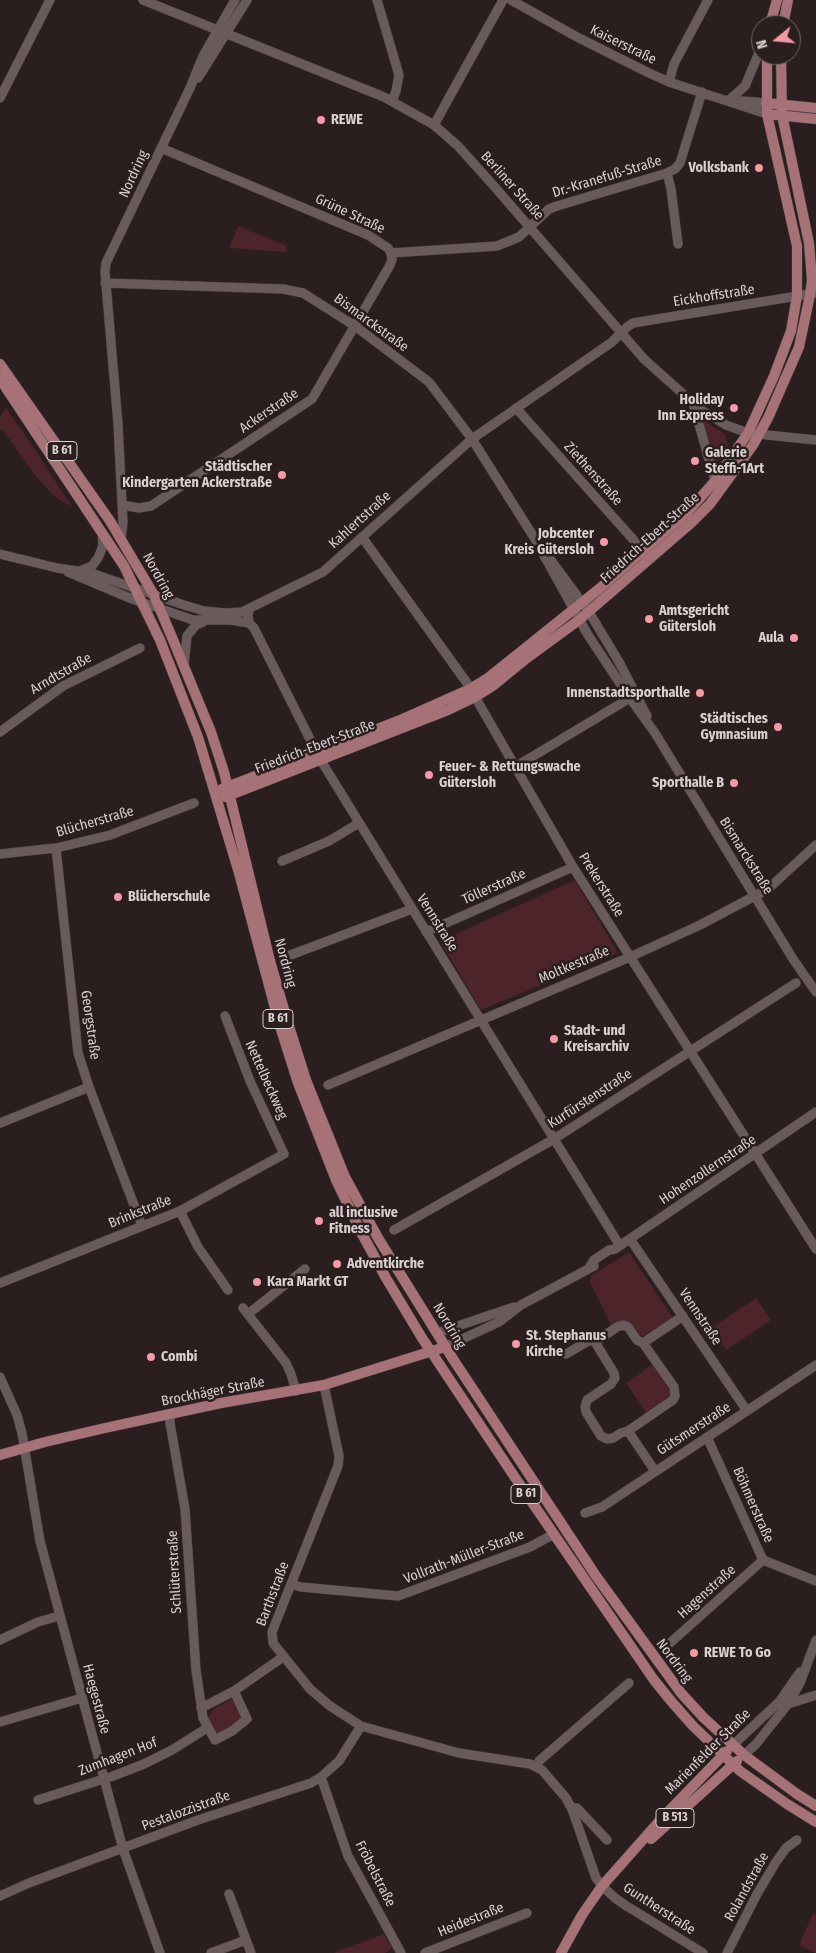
<!DOCTYPE html>
<meta charset="utf-8">
<style>
body{margin:0}
#map{position:relative;width:816px;height:1953px;overflow:hidden;background:#2b1e1f;font-family:"Fira Sans Condensed",sans-serif}
canvas{display:block}
.north{position:absolute;left:751px;top:15px;width:50px;height:50px;box-sizing:border-box;background:#2b1e1f;border:1px solid #716566;border-radius:50%;rotate:253deg;font-size:14px;font-weight:700;line-height:20px;text-align:center;color:#d9d0d0}
.north::after{content:'';display:block;margin:auto;width:18px;height:22px;background:#f49aa4;clip-path:polygon(50% 0,100% 100%,50% 72%,0 100%)}
</style>
<div id="map">
<canvas width="816" height="1953"></canvas>
<div class="north">N</div>
</div>
<script>
const ctx = document.querySelector('canvas').getContext('2d');
ctx.lineJoin = 'round';
function paint(path, color) {
  ctx.fillStyle = color;
  ctx.fill(path, 'evenodd');
}
function toPath(rows) {
  const path = new Path2D();
  for (const r of rows) {
    path.moveTo(r[0], r[1]);
    for (let i = 2; i < r.length; i += 2) path.lineTo(r[i], r[i + 1]);
  }
  return path;
}
function strokePath(path, color, width, dash) {
  ctx.strokeStyle = color;
  ctx.lineWidth = width;
  ctx.lineCap = dash ? 'butt' : 'round';
  ctx.setLineDash(dash || []);
  ctx.stroke(path);
}
function drawText(font, color, halo, rows, align = 'center') {
  ctx.font = font + ' "Fira Sans Condensed",sans-serif';
  ctx.lineWidth = 5;
  ctx.setLineDash([]);
  ctx.textBaseline = 'middle';
  ctx.strokeStyle = halo;
  ctx.fillStyle = color;
  for (const [text, x, y, turn = 0] of rows) {
    ctx.save();
    ctx.translate(x, y);
    ctx.rotate((+turn || 0) * Math.PI / 180);
    ctx.textAlign = isNaN(turn) ? turn : align;
    if (halo) ctx.strokeText(text, 0, 0);
    ctx.fillText(text, 0, 0);
    ctx.restore();
  }
}
paint(toPath([
 [238,226,287,246,286,252,229,248],
 [6,408,34,448,72,507,55,497,34,474,3,430,0,430,0,417],
 [698,417,725,434,728,447,713,469],
 [575,880,618,953,481,1010,440,941],
 [629,1252,673,1318,643,1336,637,1334,632,1328,612,1327,590,1282,591,1276],
 [756,1298,771,1320,726,1350,711,1328],
 [653,1364,670,1391,671,1396,669,1400,647,1414,626,1383],
 [232,1698,244,1718,218,1736,207,1718,214,1709],
 [813,1913,816,1915,816,1953,799,1945],
 [384,1934,392,1948,385,1953,336,1953,335,1952]
]), '#4c2429');
const minor = toPath([
 [143,0,384,97,434,125,458,146,493,185,644,359,701,410,726,425,748,433,816,440],
 [377,0,399,75,396,91,392,101],
 [511,0,577,37,649,73,669,82,767,114],
 [198,78,247,0],
 [669,82,674,64,708,0],
 [0,98,50,0],
 [729,100,745,86,761,48],
 [742,101,766,103],
 [434,125,503,0],
 [161,148,368,235,388,248,391,253],
 [667,173,671,189,678,244],
 [391,253,497,246,519,237,549,209,557,206,667,173,675,169,680,163,702,92],
 [105,283,283,289,303,293,355,326,429,382,472,439,535,539,588,635,627,694,655,733,793,959,816,992],
 [693,403,715,481],
 [516,408,647,555],
 [122,505,139,508,151,506,312,399,389,267,392,260,391,253],
 [362,537,467,683,573,867,816,1249],
 [121,539,123,523,118,424,105,272,106,263,190,88,203,56,235,0],
 [0,554,57,568,91,573,181,604,204,611,225,613,242,612,323,572,472,439,612,342,627,327,633,323,816,293],
 [550,559,589,612,619,662,647,716],
 [80,571,92,566,98,558,103,546,102,532],
 [68,572,132,599,193,620,230,620,249,623],
 [250,608,248,614,249,623,254,628,320,759,620,1246],
 [184,665,187,636,196,625,203,622],
 [0,732,63,686,140,648],
 [515,767,635,695],
 [56,848,78,1053,89,1087,142,1226],
 [0,854,56,848,110,835,194,803],
 [282,861,329,841,359,823],
 [426,932,573,867],
 [288,956,412,909],
 [328,1085,630,957,700,925,768,889,816,845],
 [0,1123,89,1087],
 [180,1211,198,1247,228,1290],
 [394,1230,554,1139,796,983],
 [630,1239,747,1411],
 [590,1266,594,1260,609,1250,615,1249,816,1112],
 [0,1283,180,1211,284,1154,250,1081,225,1016],
 [243,1308,286,1363,291,1374,296,1391],
 [248,1314,305,1269],
 [437,1333,514,1307],
 [595,1342,614,1373,615,1378,611,1384,587,1400,585,1407,586,1412,601,1436,607,1439,613,1438,621,1433,628,1431],
 [643,1343,683,1316],
 [445,1347,499,1322,521,1305,594,1266],
 [566,1354,590,1340,595,1342,617,1327,623,1325,628,1327,637,1340,643,1343,674,1387,675,1396,673,1400,628,1431,655,1471],
 [0,1377,17,1415,22,1433,40,1541,123,1849,160,1953],
 [324,1385,339,1456,338,1466,272,1632,273,1643,310,1689,330,1706,361,1726,459,1753,530,1764,542,1770,566,1798,572,1809,596,1878,602,1886,615,1898,625,1905,703,1953],
 [170,1414,170,1423,185,1509,196,1670,203,1718,215,1740,232,1731,247,1719,234,1691],
 [707,1437,763,1560,816,1581],
 [585,1513,602,1507,816,1365],
 [291,1584,301,1587,398,1596,530,1547,554,1534],
 [0,1640,38,1622,59,1616],
 [670,1643,763,1560],
 [788,1704,816,1695],
 [201,1708,234,1691,283,1657],
 [0,1722,82,1698],
 [733,1745,779,1702,800,1672],
 [744,1755,756,1744,788,1704,800,1683,816,1640],
 [537,1766,539,1761,629,1683],
 [321,1777,348,1856,401,1953],
 [38,1800,113,1776,144,1764,172,1750,207,1728],
 [572,1809,577,1808,607,1840],
 [229,1894,251,1953],
 [0,1896,29,1883,198,1820,311,1783,321,1777,339,1761,361,1726],
 [211,1953,246,1940],
 [425,1953,527,1913],
 [727,1953,757,1894,776,1862,786,1848,797,1840]
]);
const major = toPath([
 [770,25,777,0],
 [783,25,788,0],
 [766,103,816,108],
 [767,114,816,119],
 [0,364,110,521,154,595,171,635,211,732,224,772,270,961,287,1020,306,1080,345,1177,378,1238,453,1359,596,1576,681,1693,703,1717,744,1755,797,1794,816,1806],
 [0,379,124,566,160,640,198,737,239,873,279,1023,298,1083,336,1180,361,1232,386,1278,422,1338,516,1479,654,1680,671,1701,693,1726,740,1771,787,1804,816,1822],
 [222,789,398,721,470,689,488,678,599,589,686,514,715,481,748,433,774,376,791,331,797,296,797,246,767,114,767,55],
 [225,797,448,710,475,697,494,685,527,658,579,620,691,523,710,504,753,445,768,418,799,347,810,295,812,280,809,243,782,115,781,55],
 [0,1455,45,1442,105,1428,221,1403,324,1385,445,1347],
 [651,1839,737,1761],
 [561,1953,582,1915,602,1886,663,1817,727,1751]
]);
strokePath(minor, '#463c3d', 10);
strokePath(major, '#463c3d', 11);
strokePath(minor, '#695a5b', 9);
strokePath(major, '#a67177', 10);
for (const [x, y, r, color] of [
 [321,120,5,"#f49aa4"],
 [759,168,5,"#f49aa4"],
 [734,408,5,"#f49aa4"],
 [695,461,5,"#f49aa4"],
 [282,475,5,"#f49aa4"],
 [604,542,5,"#f49aa4"],
 [649,619,5,"#f49aa4"],
 [794,638,5,"#f49aa4"],
 [700,693,5,"#f49aa4"],
 [778,727,5,"#f49aa4"],
 [429,775,5,"#f49aa4"],
 [734,783,5,"#f49aa4"],
 [118,897,5,"#f49aa4"],
 [554,1039,5,"#f49aa4"],
 [319,1221,5,"#f49aa4"],
 [337,1264,5,"#f49aa4"],
 [257,1282,5,"#f49aa4"],
 [516,1344,5,"#f49aa4"],
 [151,1357,5,"#f49aa4"],
 [694,1653,5,"#f49aa4"]
]) {
  const dot = new Path2D();
  dot.arc(x, y, r, 0, 2 * Math.PI);
  ctx.fillStyle = color;
  ctx.fill(dot);
  strokePath(dot, '#2b1e1f', 2);
}
for (const [x, y, w] of [
 [62,451,30],
 [278,1019,30],
 [526,1494,30],
 [675,1818,38]
]) {
  const box = new Path2D();
  box.roundRect(x - w / 2, y - 9.5, w, 19, 4);
  ctx.fillStyle = '#2b1e1f';
  ctx.fill(box);
  strokePath(box, '#d9d0d0', 1);
}
drawText('bold 12px', '#d9d0d0', null, [
 ["B 61",62,451],
 ["B 61",278,1019],
 ["B 61",526,1494],
 ["B 513",675,1818]
]);
drawText('14px', '#d9d0d0', '#2b1e1f', [
 ["Kaiserstraße",623,45,26],
 ["Nordring",134,174,-65],
 ["Dr.-Kranefuß-Straße",607,177,-17],
 ["Berliner Straße",512,186,48],
 ["Grüne Straße",350,214,25],
 ["Eickhoffstraße",714,296,-9],
 ["Bismarckstraße",371,323,36],
 ["Ackerstraße",269,411,-34],
 ["Ziethenstraße",593,474,48],
 ["Kahlertstraße",360,520,-42],
 ["Friedrich-Ebert-Straße",650,538,-42],
 ["Nordring",158,576,61],
 ["Arndtstraße",61,674,-30],
 ["Friedrich-Ebert-Straße",315,747,-21],
 ["Blücherstraße",95,822,-16],
 ["Bismarckstraße",746,856,58],
 ["Prekerstraße",601,885,58],
 ["Töllerstraße",494,887,-24],
 ["Vennstraße",437,923,58],
 ["Nordring",285,963,75],
 ["Moltkestraße",574,965,-23],
 ["Georgstraße",90,1025,82],
 ["Nettelbeckweg",266,1080,66],
 ["Kurfürstenstraße",590,1099,-33],
 ["Hohenzollernstraße",708,1170,-34],
 ["Brinkstraße",140,1212,-22],
 ["Vennstraße",700,1317,56],
 ["Nordring",449,1326,59],
 ["Brockhäger Straße",213,1392,-11],
 ["Gütsmerstraße",694,1429,-33],
 ["Böhmerstraße",753,1505,66],
 ["Vollrath-Müller-Straße",464,1557,-21],
 ["Schlüterstraße",175,1572,-93],
 ["Hagenstraße",707,1592,-42],
 ["Barthstraße",273,1594,-69],
 ["Nordring",674,1661,53],
 ["Haegestraße",96,1699,75],
 ["Marienfelder Straße",708,1752,-45],
 ["Zumhagen Hof",118,1757,-21],
 ["Pestalozzistraße",186,1811,-20],
 ["Fröbelstraße",375,1874,63],
 ["Rolandstraße",747,1887,-61],
 ["Guntherstraße",659,1909,33],
 ["Heidestraße",471,1920,-22]
]);
drawText('bold 14px', '#d9d0d0', '#2b1e1f', [
 ["REWE",331,120],
 ["Volksbank",749,168,"right"],
 ["Holiday",724,400,"right"],
 ["Inn Express",724,416,"right"],
 ["Galerie",705,453],
 ["Steffi-1Art",705,469],
 ["Städtischer",272,467,"right"],
 ["Kindergarten Ackerstraße",272,483,"right"],
 ["Jobcenter",594,534,"right"],
 ["Kreis Gütersloh",594,550,"right"],
 ["Amtsgericht",659,611],
 ["Gütersloh",659,627],
 ["Aula",784,638,"right"],
 ["Innenstadtsporthalle",690,693,"right"],
 ["Städtisches",768,719,"right"],
 ["Gymnasium",768,735,"right"],
 ["Feuer- & Rettungswache",439,767],
 ["Gütersloh",439,783],
 ["Sporthalle B",724,783,"right"],
 ["Blücherschule",128,897],
 ["Stadt- und",564,1031],
 ["Kreisarchiv",564,1047],
 ["all inclusive",329,1213],
 ["Fitness",329,1229],
 ["Adventkirche",347,1264],
 ["Kara Markt GT",267,1282],
 ["St. Stephanus",526,1336],
 ["Kirche",526,1352],
 ["Combi",161,1357],
 ["REWE To Go",704,1653]
], 'left');
</script>
